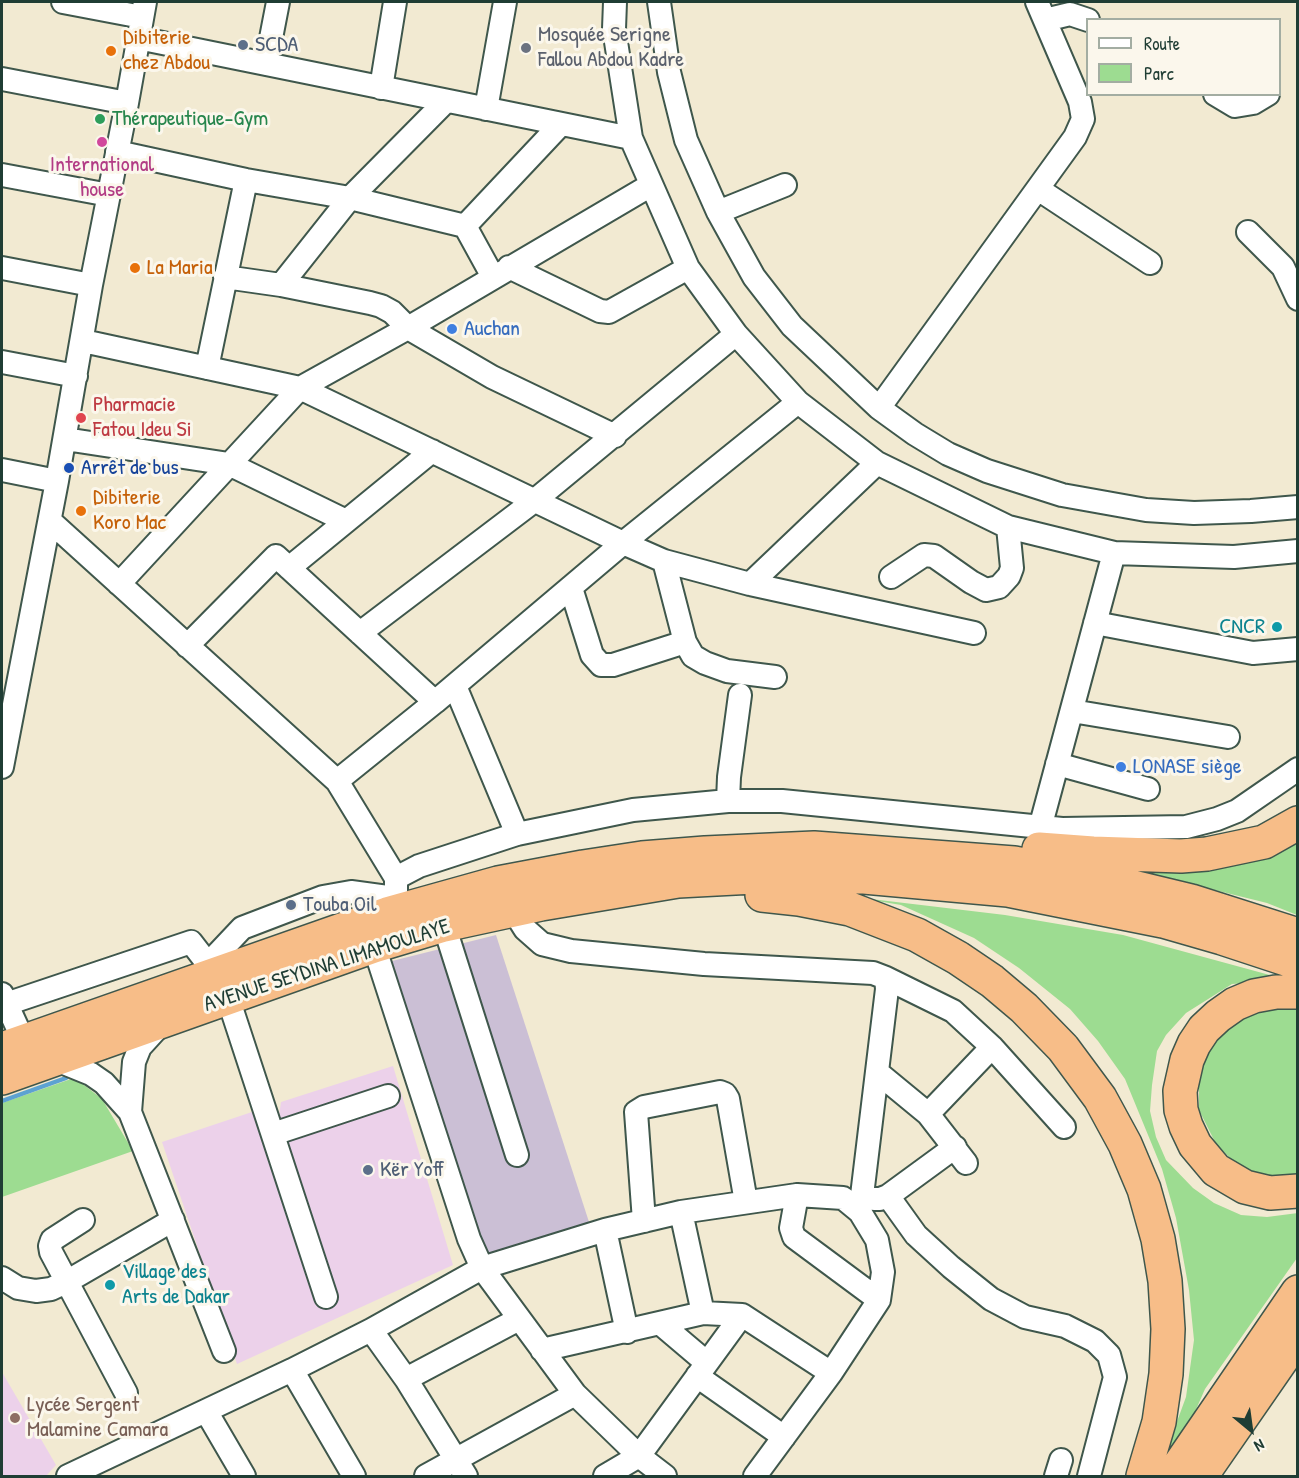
<!DOCTYPE html>
<meta charset="utf-8">
<style>
body{margin:0}
#map{position:relative;width:1299px;height:1478px;overflow:hidden;background:#f2ead2;font-family:"Patrick Hand",sans-serif}
canvas{display:block}
.frame{position:absolute;inset:0;border:3px solid #1f3d34;pointer-events:none}
.legend{position:absolute;left:1086px;top:18px;width:195px;height:78px;box-sizing:border-box;background:#fbf7ec;border:2px solid #a3ada2;margin:0;padding:8px 10px;list-style:none;font-size:18px;color:#1f3d34}
.legend li{display:flex;align-items:center;gap:12px;height:30px}
.legend b{width:30px;border:2px solid #a3ada2}
.north{position:absolute;left:1221px;top:1400px;width:60px;height:60px;-webkit-text-stroke:4px #fbf7ec;paint-order:stroke;rotate:151deg;font-size:16px;font-weight:700;line-height:24px;text-align:center;color:#1f3d34}
.north::after{content:'';display:block;margin:auto;width:21px;height:27px;background:#1f3d34;clip-path:polygon(50% 0,100% 100%,50% 72%,0 100%)}
</style>
<div id="map">
<canvas width="1299" height="1478"></canvas>
<div class="frame"></div>
<ul class="legend">
<li><b style="height:8px;background:#fff"></b>Route</li>
<li><b style="height:16px;background:#9ddc91"></b>Parc</li>
</ul>
<div class="north">N</div>
</div>
<script>
const ctx = document.querySelector('canvas').getContext('2d');
ctx.lineJoin = 'round';
function paint(path, color) {
  ctx.fillStyle = color;
  ctx.fill(path, 'evenodd');
}
function toPath(rows) {
  const path = new Path2D();
  for (const r of rows) {
    path.moveTo(r[0], r[1]);
    for (let i = 2; i < r.length; i += 2) path.lineTo(r[i], r[i + 1]);
  }
  return path;
}
function strokePath(path, color, width, dash) {
  ctx.strokeStyle = color;
  ctx.lineWidth = width;
  ctx.lineCap = dash ? 'butt' : 'round';
  ctx.setLineDash(dash || []);
  ctx.stroke(path);
}
function drawText(font, color, halo, rows, align = 'center') {
  ctx.font = font + ' "Patrick Hand",sans-serif';
  ctx.lineWidth = 6;
  ctx.setLineDash([]);
  ctx.textBaseline = 'middle';
  ctx.strokeStyle = halo;
  ctx.fillStyle = color;
  for (const [text, x, y, turn = 0] of rows) {
    ctx.save();
    ctx.translate(x, y);
    ctx.rotate((+turn || 0) * Math.PI / 180);
    ctx.textAlign = isNaN(turn) ? turn : align;
    if (halo) ctx.strokeText(text, 0, 0);
    ctx.fillText(text, 0, 0);
    ctx.restore();
  }
}
paint(toPath([
 [393,1066,453,1265,237,1364,162,1142,255,1111,265,1120,279,1116,281,1102],
 [2,1372,56,1465,46,1476,2,1476]
]), '#ecd1ea');
paint(toPath([
 [496,935,589,1222,483,1256,392,961]
]), '#cbbfd5');
paint(toPath([
 [1297,843,1297,915,1267,903,1126,868,1213,869,1242,864],
 [854,897,1005,915,1123,935,1288,980,1232,984,1186,1013,1166,1035,1157,1051,1152,1085,1150,1111,1156,1137,1166,1160,1193,1188,1214,1203,1241,1215,1267,1217,1298,1213,1297,1258,1205,1389,1183,1439,1157,1476,1186,1397,1194,1340,1189,1290,1176,1218,1162,1169,1125,1079,1098,1041,1070,1009,1019,968,974,938,901,905],
 [1297,1004,1297,1174,1275,1178,1255,1174,1234,1162,1216,1144,1199,1110,1199,1072,1205,1055,1217,1039,1240,1015],
 [71,1079,79,1081,102,1099,133,1151,2,1197,2,1103]
]), '#9ddc91');
strokePath(toPath([
 [2,1101,66,1078]
]), '#5da2d2', 4.5);
const minor = toPath([
 [63,2,142,17],
 [615,2,614,29,631,138,688,268,736,334,798,402,877,463,1008,527,1114,553,1234,557,1298,551],
 [659,2,669,72,686,140,718,212,754,277,792,326,879,408,915,434,948,454,987,471,1062,495,1146,510,1194,513,1251,511,1298,507],
 [1045,20,1070,14,1088,20],
 [138,38,631,138],
 [266,64,278,2],
 [2,79,127,103],
 [381,88,395,2],
 [1215,94,1235,106,1253,103,1268,94],
 [486,109,505,2],
 [117,152,246,180,350,198,465,226,493,277],
 [2,175,109,195],
 [1038,189,1150,263],
 [718,212,785,185],
 [465,226,561,124],
 [1248,232,1283,267,1298,299],
 [509,267,600,311,609,312,688,268],
 [2,268,91,285],
 [225,277,281,285,370,303,381,306,392,312,408,328,492,377,615,436],
 [281,285,350,198,446,101],
 [82,344,83,341,300,388,623,543,664,561,750,584,974,633],
 [2,362,76,376],
 [207,368,246,180],
 [879,408,1075,137,1083,119,1080,102,1037,2],
 [65,439,229,464,346,521],
 [2,470,57,481],
 [50,521,337,781,396,878,396,893],
 [664,561,685,642,693,656,705,663,727,671,775,677],
 [289,568,432,451],
 [891,577,924,555,934,556,971,582,986,590,999,587,1009,576,1012,568,1008,527],
 [119,584,300,388,408,328,651,185],
 [750,584,877,463],
 [571,588,592,655,601,665,613,665,685,642],
 [1095,623,1253,653,1298,649],
 [360,633,534,501,736,334],
 [187,646,276,556,435,702],
 [455,686,517,834],
 [1072,711,1228,737],
 [1057,764,1148,789],
 [2,767,57,481,91,285,127,103,145,2],
 [337,781,435,702,623,543,798,402],
 [728,801,729,777,740,695],
 [1040,828,1114,553],
 [396,878,419,866,517,834,633,810,728,801,782,801,1062,829,1186,827,1217,819,1237,811,1298,769],
 [513,910,525,929,542,944,571,951,704,964,873,973,886,978,887,989,860,1212],
 [444,925,517,1155],
 [374,946,469,1239,482,1268,575,1394,639,1456,665,1476],
 [208,964,242,928,323,897,351,892,395,898],
 [886,978,953,1011,992,1047,1064,1127],
 [2,994,24,1042],
 [228,998,326,1297],
 [6,1004,191,942,208,964,219,973],
 [54,1059,91,1074,104,1083,130,1112,224,1351],
 [877,1072,928,1114,966,1163],
 [130,1112,134,1062,140,1047,161,1024],
 [928,1114,992,1047],
 [273,1134,388,1096],
 [797,1195,791,1228,794,1237,879,1300],
 [888,1196,916,1235,951,1267,991,1299,1025,1317,1065,1326,1095,1341,1109,1355,1115,1377,1089,1476],
 [874,1199,880,1199,888,1196,955,1147],
 [681,1212,703,1313],
 [83,1220,52,1240,50,1246,51,1252,126,1393],
 [644,1221,636,1112,644,1107,720,1092,725,1094,728,1099,746,1202],
 [605,1230,627,1332],
 [2,1278,18,1288,36,1291,51,1289,68,1281,173,1220],
 [661,1324,707,1363],
 [371,1330,406,1379,466,1476],
 [542,1350,703,1313,742,1315,831,1373],
 [292,1370,354,1476],
 [697,1376,784,1437],
 [406,1379,519,1319],
 [206,1411,244,1476],
 [68,1476,292,1370,371,1330,482,1268,605,1230,681,1212,797,1195,843,1198,860,1212,877,1240,883,1272,879,1300,831,1373,755,1476],
 [426,1476,575,1394],
 [605,1476,639,1456,742,1315],
 [1056,1476,1061,1460]
]);
const highway = toPath([
 [1039,849,1093,853,1181,856,1207,854,1264,842,1298,823],
 [762,895,799,899,850,909,917,935,958,958,992,981,1024,1008,1063,1048,1100,1098,1125,1144,1144,1189,1158,1239,1165,1281,1168,1329,1166,1374,1159,1422,1143,1476],
 [1298,992,1276,992,1254,996,1235,1004,1218,1016,1204,1029,1194,1044,1187,1060,1180,1091,1181,1110,1186,1126,1195,1145,1216,1170,1245,1187,1270,1193,1298,1191],
 [2,1049,387,914,498,883,583,867,642,858,705,853,814,848,1014,863,1108,881,1191,901,1298,935],
 [2,1078,374,946,444,925,541,904,678,881,773,876,864,877,1008,890,1163,921,1222,938,1298,963],
 [1172,1476,1298,1292],
 [1201,1476,1298,1336]
]);
strokePath(minor, '#3f574c', 26);
strokePath(highway, '#3f574c', 36);
strokePath(minor, '#fff', 22);
strokePath(highway, '#f7bd88', 33);
for (const [x, y, r, color] of [
 [243,45,6,"#5c6f8a"],
 [526,48,6,"#6b7280"],
 [111,51,6,"#e8710a"],
 [100,119,6,"#2e9e5b"],
 [102,142,6,"#d1479c"],
 [135,268,6,"#e8710a"],
 [452,329,6,"#3f7fe0"],
 [81,418,6,"#e0444e"],
 [69,468,6,"#1a4fb4"],
 [81,511,6,"#e8710a"],
 [1277,627,6,"#0f9aa8"],
 [1121,767,6,"#3f7fe0"],
 [291,905,6,"#5c6f8a"],
 [368,1170,6,"#5c6f8a"],
 [110,1285,6,"#0f9aa8"],
 [15,1418,6,"#8d6e63"]
]) {
  const dot = new Path2D();
  dot.arc(x, y, r, 0, 2 * Math.PI);
  ctx.fillStyle = color;
  ctx.fill(dot);
  strokePath(dot, '#fbf7ec', 2);
}
drawText('22px', '#5b616d', '#fbf7ec', [
 ["Mosquée Serigne",538,35],
 ["Fallou Abdou Kadre",538,60]
], 'left');
drawText('22px', '#c56008', '#fbf7ec', [
 ["Dibiterie",123,38],
 ["chez Abdou",123,63],
 ["La Maria",147,268],
 ["Dibiterie",93,498],
 ["Koro Mac",93,523]
], 'left');
drawText('22px', '#4e5e75', '#fbf7ec', [
 ["SCDA",255,45],
 ["Touba Oil",303,905],
 ["Kër Yoff",380,1170]
], 'left');
drawText('22px', '#27864d', '#fbf7ec', [
 ["Thérapeutique-Gym",112,119]
], 'left');
drawText('22px', '#b23c85', '#fbf7ec', [
 ["International",102,165],
 ["house",102,190]
]);
drawText('22px', '#366cbe', '#fbf7ec', [
 ["Auchan",464,329],
 ["LONASE siège",1133,767]
], 'left');
drawText('22px', '#be3a42', '#fbf7ec', [
 ["Pharmacie",93,405],
 ["Fatou Ideu Si",93,430]
], 'left');
drawText('22px', '#164399', '#fbf7ec', [
 ["Arrêt de bus",81,468]
], 'left');
drawText('22px', '#0d838f', '#fbf7ec', [
 ["CNCR",1265,627],
 ["Village des",122,1272,"left"],
 ["Arts de Dakar",122,1297,"left"]
], 'right');
drawText('22px', '#1f3d34', '#fbf7ec', [
 ["AVENUE SEYDINA LIMAMOULAYE",327,966,-18]
]);
drawText('22px', '#785e54', '#fbf7ec', [
 ["Lycée Sergent",27,1405],
 ["Malamine Camara",27,1430]
], 'left');
</script>
